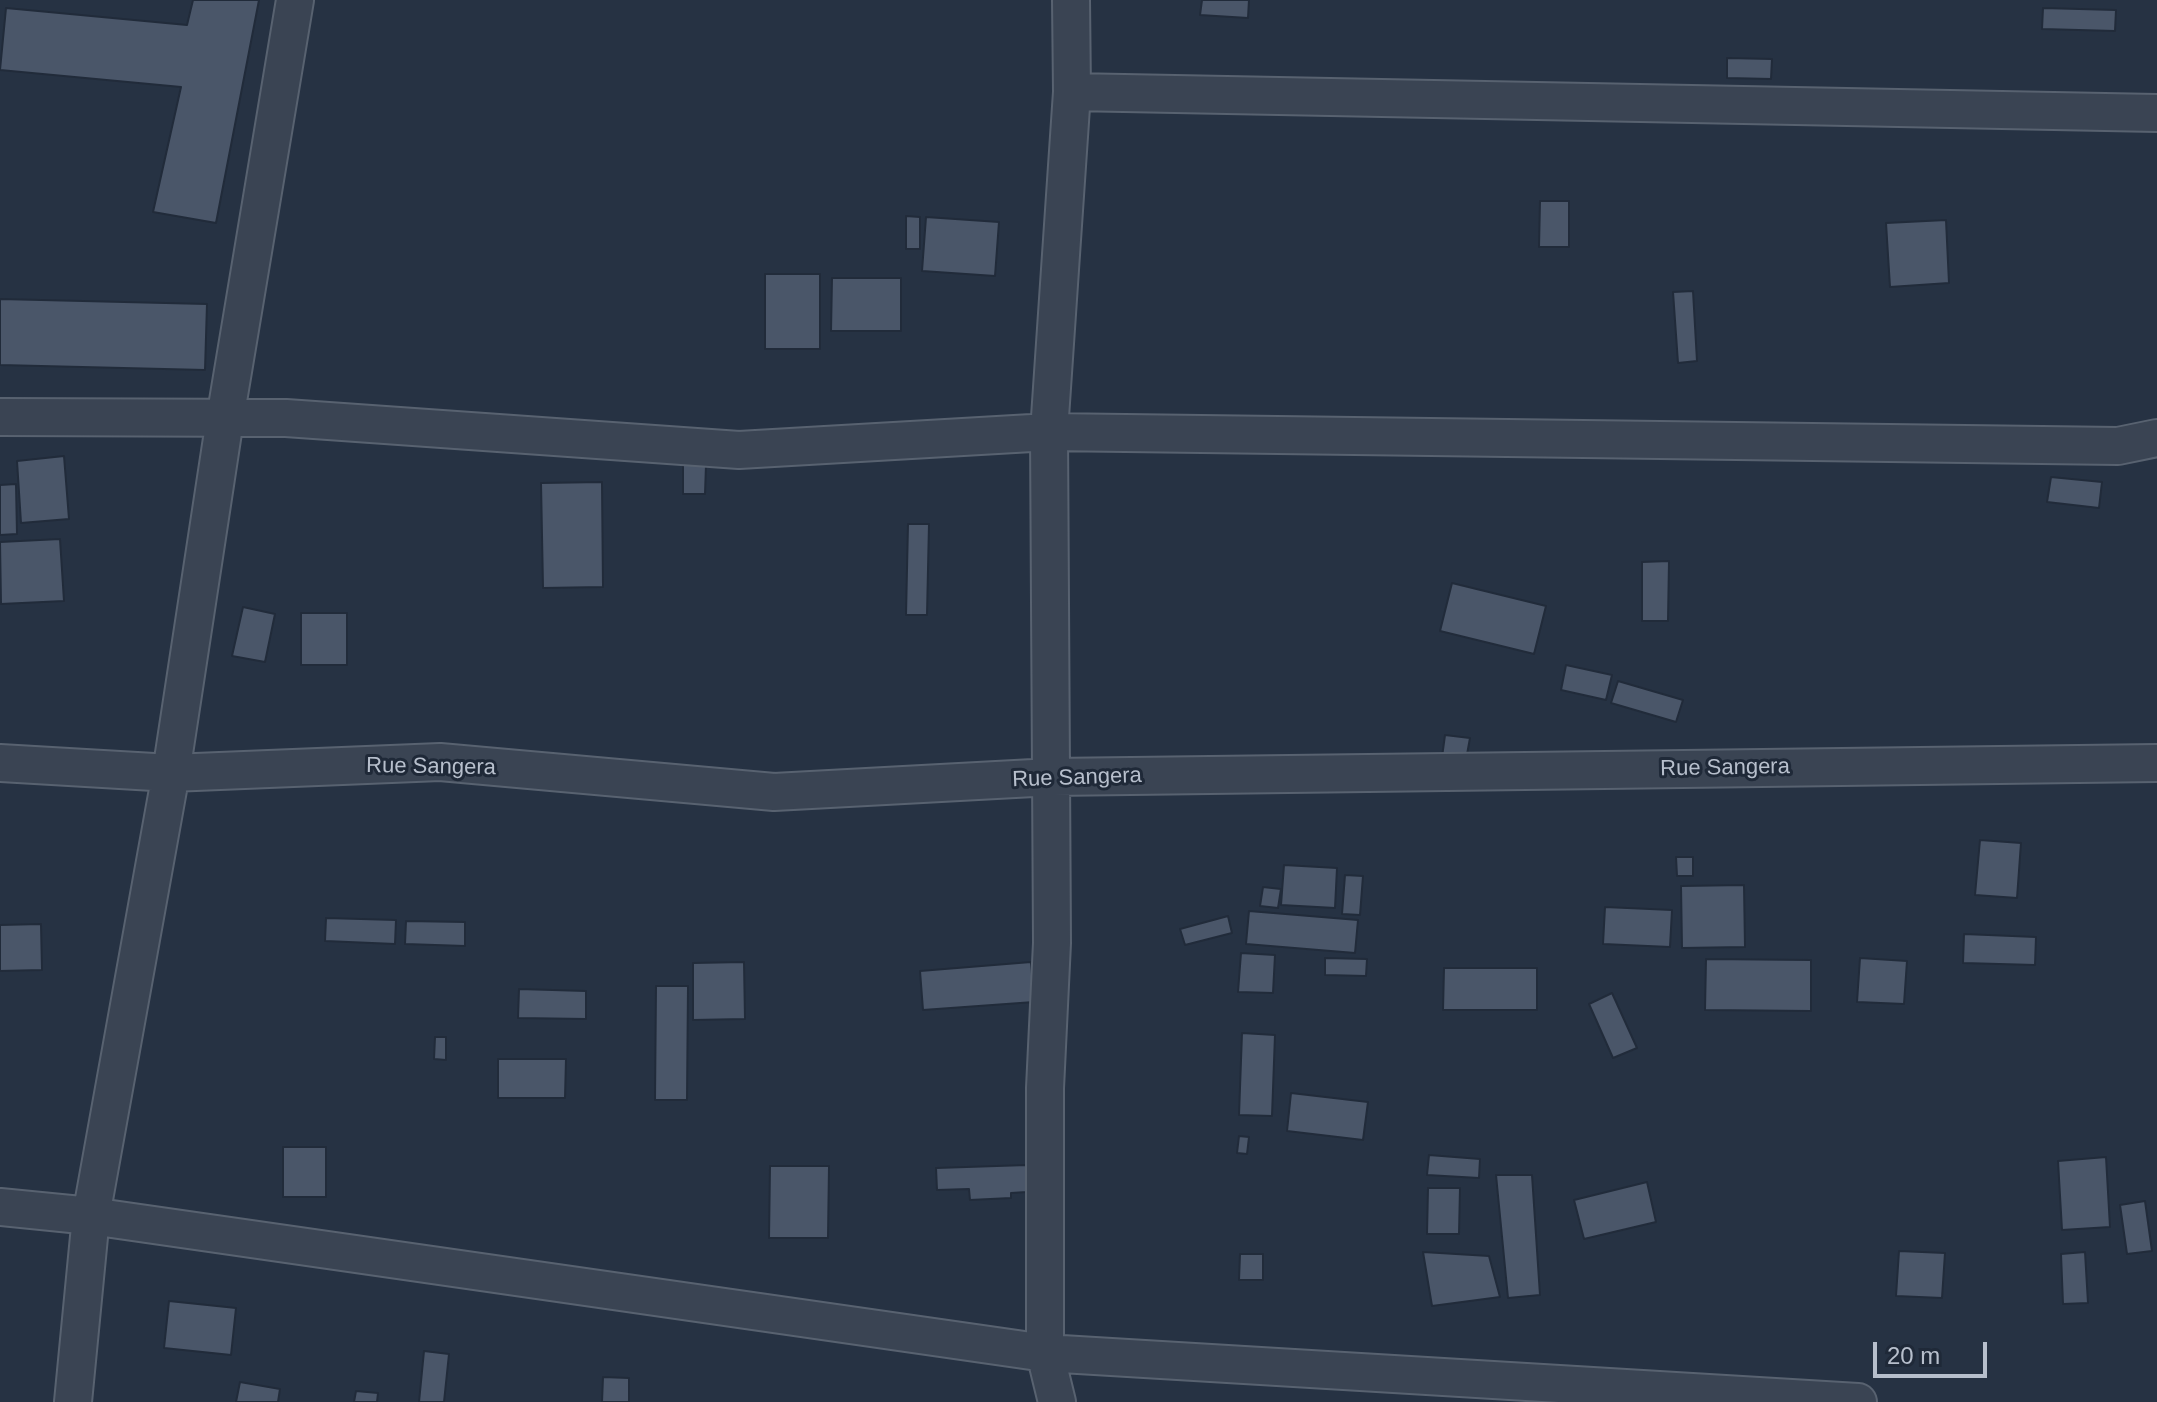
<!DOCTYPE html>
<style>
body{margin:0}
#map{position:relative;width:2157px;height:1402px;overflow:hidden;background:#263243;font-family:Helvetica,sans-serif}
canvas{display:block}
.scale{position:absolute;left:1873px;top:1342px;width:114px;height:36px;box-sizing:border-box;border:4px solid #b7bfcc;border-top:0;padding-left:10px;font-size:24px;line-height:28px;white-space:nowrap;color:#b7bfcc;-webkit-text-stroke:6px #1f2938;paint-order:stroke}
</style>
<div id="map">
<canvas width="2157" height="1402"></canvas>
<div class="scale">20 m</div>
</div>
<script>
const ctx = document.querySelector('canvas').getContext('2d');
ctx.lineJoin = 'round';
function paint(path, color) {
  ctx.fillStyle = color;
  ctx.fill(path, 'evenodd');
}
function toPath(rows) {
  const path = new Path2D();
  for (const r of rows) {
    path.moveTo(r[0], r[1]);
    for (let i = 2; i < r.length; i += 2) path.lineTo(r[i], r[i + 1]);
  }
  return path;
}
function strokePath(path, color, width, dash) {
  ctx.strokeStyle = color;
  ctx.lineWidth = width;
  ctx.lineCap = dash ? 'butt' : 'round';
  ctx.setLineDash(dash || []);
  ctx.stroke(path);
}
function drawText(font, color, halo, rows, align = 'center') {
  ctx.font = font + ' Helvetica,sans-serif';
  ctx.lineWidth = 6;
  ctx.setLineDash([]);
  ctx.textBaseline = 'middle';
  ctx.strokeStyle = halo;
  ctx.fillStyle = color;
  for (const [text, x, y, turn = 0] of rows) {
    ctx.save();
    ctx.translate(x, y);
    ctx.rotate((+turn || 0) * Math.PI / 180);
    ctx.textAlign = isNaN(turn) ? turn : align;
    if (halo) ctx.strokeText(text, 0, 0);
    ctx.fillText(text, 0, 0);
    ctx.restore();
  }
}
const building = toPath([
 [193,0,259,0,216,223,153,212,181,87,0,70,6,8,187,25,193,0],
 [1202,0,1249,0,1248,18,1200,15,1202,0],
 [2043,8,2116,10,2115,31,2042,29,2043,8],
 [1727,58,1772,59,1771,79,1727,78,1727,58],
 [1540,201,1569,201,1569,247,1539,247,1540,201],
 [906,216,920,217,920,249,906,249,906,216],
 [926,217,999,222,995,276,922,271,926,217],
 [1946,220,1949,283,1890,287,1886,223,1946,220],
 [765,274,820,274,820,349,765,349,765,274],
 [832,278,901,278,901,331,831,331,832,278],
 [1693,291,1697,361,1678,363,1673,292,1693,291],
 [0,299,207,304,205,370,0,365,0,299],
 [64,456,69,519,21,523,17,461,64,456],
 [683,464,706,465,705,494,683,494,683,464],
 [2051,477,2102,482,2099,508,2047,502,2051,477],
 [602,482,603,587,543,588,541,483,602,482],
 [16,484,17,534,0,535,0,485,16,484],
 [908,524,929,524,927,615,906,615,908,524],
 [60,539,64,601,1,604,0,542,60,539],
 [1669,561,1668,621,1642,621,1642,562,1669,561],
 [1452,583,1546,606,1534,654,1440,631,1452,583],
 [243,607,275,614,265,662,232,656,243,607],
 [301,613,347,613,347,665,301,665,301,613],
 [1566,665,1612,675,1606,700,1561,690,1566,665],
 [1618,681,1683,700,1676,722,1611,703,1618,681],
 [1445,735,1470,738,1466,760,1442,757,1445,735],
 [1980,840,2021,843,2017,898,1975,895,1980,840],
 [1676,857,1693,857,1693,876,1677,876,1676,857],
 [1284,865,1337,868,1335,908,1281,905,1284,865],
 [1345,875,1363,876,1360,915,1342,914,1345,875],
 [1744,885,1745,947,1682,948,1681,886,1744,885],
 [1263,887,1281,889,1278,908,1260,906,1263,887],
 [1605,907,1672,910,1670,947,1603,944,1605,907],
 [1249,911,1358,920,1355,953,1246,944,1249,911],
 [1228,916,1232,933,1185,945,1180,929,1228,916],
 [326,918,396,920,395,944,325,941,326,918],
 [406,921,465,922,465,946,405,944,406,921],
 [41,924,42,970,0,971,0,925,41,924],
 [1964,934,2036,937,2035,965,1963,963,1964,934],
 [1241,953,1275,955,1273,993,1238,992,1241,953],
 [1325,958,1367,959,1366,976,1325,975,1325,958],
 [1860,958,1907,961,1904,1004,1857,1002,1860,958],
 [1706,959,1811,960,1811,1011,1705,1010,1706,959],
 [744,962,745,1019,693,1020,693,963,744,962],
 [1031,962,1034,1002,923,1010,920,971,1031,962],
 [1444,968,1537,968,1537,1010,1443,1010,1444,968],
 [656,986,688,986,687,1100,655,1100,656,986],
 [519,989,586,991,586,1019,518,1018,519,989],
 [1612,993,1637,1048,1613,1058,1589,1004,1612,993],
 [1242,1033,1275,1035,1272,1116,1239,1115,1242,1033],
 [435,1037,446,1037,446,1060,434,1059,435,1037],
 [498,1059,566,1059,565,1098,498,1098,498,1059],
 [1291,1093,1368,1102,1363,1140,1287,1131,1291,1093],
 [1239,1136,1249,1137,1247,1154,1237,1153,1239,1136],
 [283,1147,326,1147,326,1197,283,1197,283,1147],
 [1429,1155,1480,1159,1479,1178,1427,1175,1429,1155],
 [2106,1157,2110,1227,2062,1230,2058,1161,2106,1157],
 [1027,1165,1027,1192,1011,1193,1011,1198,970,1200,969,1189,937,1190,936,1168,1027,1165],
 [770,1166,829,1166,828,1238,769,1238,770,1166],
 [1496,1175,1532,1175,1540,1295,1508,1298,1496,1175],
 [1647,1182,1656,1222,1584,1239,1574,1200,1647,1182],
 [1428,1188,1460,1188,1459,1234,1427,1234,1428,1188],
 [2145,1201,2152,1251,2127,1254,2120,1205,2145,1201],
 [1899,1251,1945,1253,1942,1298,1896,1296,1899,1251],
 [1423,1252,1489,1256,1500,1297,1432,1306,1423,1252],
 [2085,1252,2088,1303,2063,1304,2061,1254,2085,1252],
 [1240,1254,1263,1254,1263,1280,1239,1280,1240,1254],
 [169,1301,236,1308,231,1355,164,1348,169,1301],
 [424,1351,449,1354,444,1402,419,1402,424,1351],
 [603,1377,629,1378,629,1402,602,1402,603,1377],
 [240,1382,280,1389,278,1402,236,1402,240,1382],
 [356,1391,378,1393,377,1402,354,1402,356,1391]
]);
paint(building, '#4a5669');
strokePath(building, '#212b3a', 2);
const minor = toPath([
 [1072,92,2157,113],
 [0,417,286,418,739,450,1049,432,2118,446,2157,438],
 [0,763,171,773,440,762,774,792,1052,777,2157,763],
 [0,1207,91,1216,1045,1353,1858,1402],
 [73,1402,91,1216,171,773,225,419,295,0],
 [1057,1402,1045,1353,1045,1088,1052,943,1049,432,1072,92,1071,0]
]);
strokePath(minor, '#586270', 40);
strokePath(minor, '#3a4453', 36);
drawText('22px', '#b7bfcc', '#1f2938', [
 ["Rue Sangera",431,767,1],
 ["Rue Sangera",1725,768,-1],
 ["Rue Sangera",1077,778,-2]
]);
</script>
